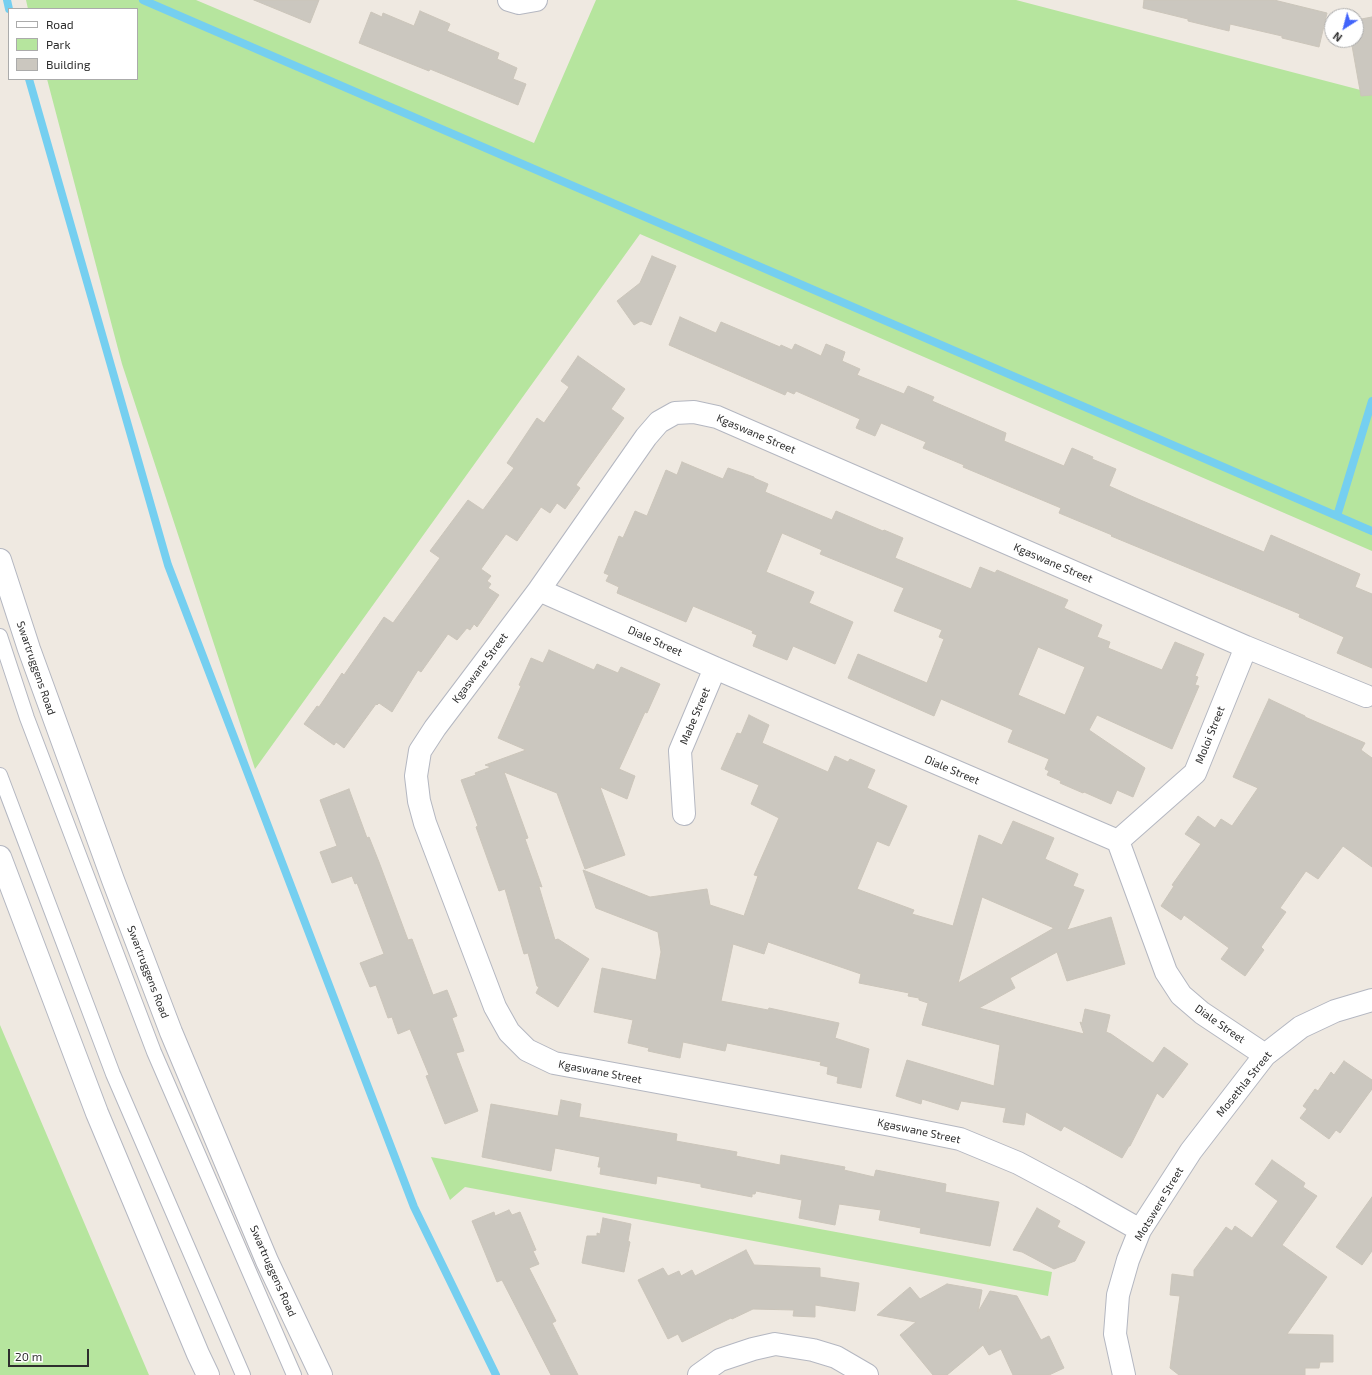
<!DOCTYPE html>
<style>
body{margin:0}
#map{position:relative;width:1372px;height:1375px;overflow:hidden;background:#efe9e1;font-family:"Exo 2",sans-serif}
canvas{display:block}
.legend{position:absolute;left:8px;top:8px;width:130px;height:72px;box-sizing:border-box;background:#fff;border:1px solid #ababab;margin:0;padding:5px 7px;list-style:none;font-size:12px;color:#2e2e2e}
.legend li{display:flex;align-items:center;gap:8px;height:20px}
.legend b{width:20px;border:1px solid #ababab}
.north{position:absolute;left:1324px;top:8px;width:40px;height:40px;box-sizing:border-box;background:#fff;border:1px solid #ababab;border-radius:50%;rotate:216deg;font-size:11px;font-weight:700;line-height:16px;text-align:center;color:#2e2e2e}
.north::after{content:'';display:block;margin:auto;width:14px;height:18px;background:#4264fb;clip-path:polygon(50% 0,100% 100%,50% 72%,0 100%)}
.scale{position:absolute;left:8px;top:1349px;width:81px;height:18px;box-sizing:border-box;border:2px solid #2e2e2e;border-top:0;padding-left:5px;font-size:12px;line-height:14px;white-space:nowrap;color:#2e2e2e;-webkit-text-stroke:3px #fff;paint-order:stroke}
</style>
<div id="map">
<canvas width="1372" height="1375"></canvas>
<ul class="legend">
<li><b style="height:5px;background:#fff"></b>Road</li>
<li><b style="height:11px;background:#b6e59e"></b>Park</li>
<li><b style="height:11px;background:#cbc7bf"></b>Building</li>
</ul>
<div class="north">N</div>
<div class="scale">20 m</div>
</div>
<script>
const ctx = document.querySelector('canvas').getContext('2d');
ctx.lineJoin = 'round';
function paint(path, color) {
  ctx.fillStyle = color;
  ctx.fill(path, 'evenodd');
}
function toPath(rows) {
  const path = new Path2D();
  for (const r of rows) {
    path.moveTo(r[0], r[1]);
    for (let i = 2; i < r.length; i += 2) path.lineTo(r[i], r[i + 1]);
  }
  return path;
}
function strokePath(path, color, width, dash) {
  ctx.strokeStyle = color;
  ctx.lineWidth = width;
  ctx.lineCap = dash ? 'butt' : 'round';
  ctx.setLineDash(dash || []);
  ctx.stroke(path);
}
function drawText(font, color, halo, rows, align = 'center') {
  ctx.font = font + ' "Exo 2",sans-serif';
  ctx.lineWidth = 3;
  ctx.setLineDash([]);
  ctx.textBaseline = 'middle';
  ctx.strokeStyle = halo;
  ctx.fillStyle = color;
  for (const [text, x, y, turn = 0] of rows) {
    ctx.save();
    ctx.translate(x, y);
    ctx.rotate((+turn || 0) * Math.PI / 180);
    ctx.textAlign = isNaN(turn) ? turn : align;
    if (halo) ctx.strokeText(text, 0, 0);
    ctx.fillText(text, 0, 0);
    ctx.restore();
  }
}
paint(toPath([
 [26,0,196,0,534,143,596,0,1016,0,1372,93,1372,551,640,234,255,769,122,364,47,79,137,79,137,9,28,9],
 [0,1025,149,1375,0,1375],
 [431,1157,1052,1272,1048,1296,465,1187,450,1200]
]), '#b6e59e');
strokePath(toPath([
 [7,0,9,9],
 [143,0,1372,531],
 [29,79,168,565,414,1207,496,1375],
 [1337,516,1372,401]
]), '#75cff0', 8);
const building = toPath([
 [254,0,319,0,310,23,254,0],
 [1144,0,1274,0,1327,13,1319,47,1282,38,1282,36,1230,24,1229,31,1188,21,1188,19,1143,8,1144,0],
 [420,11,450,24,447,31,499,53,497,59,517,68,513,79,526,84,518,105,430,69,429,71,359,43,371,12,382,17,383,13,414,26,420,11],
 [1372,17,1372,95,1361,96,1351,40,1356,40,1356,20,1372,17],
 [652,256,676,266,651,325,641,321,634,325,617,301,640,283,652,256],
 [680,317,716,333,721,322,780,347,781,345,792,350,795,344,821,356,826,344,845,352,842,361,860,369,857,375,904,394,908,386,934,397,932,401,1006,433,1004,441,1064,466,1072,448,1093,457,1092,459,1116,469,1109,486,1138,499,1264,552,1271,535,1360,574,1355,587,1372,594,1372,668,1337,653,1344,637,1299,617,1300,614,1111,536,1112,535,1059,513,1061,508,963,467,964,465,923,448,926,442,881,423,875,436,856,428,860,419,796,391,794,394,787,391,785,395,669,345,680,317],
 [578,356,625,389,611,409,624,418,576,485,580,488,565,509,557,503,550,513,541,507,517,541,506,534,481,569,491,576,487,581,491,584,488,588,499,595,477,627,474,624,470,630,467,628,457,640,448,634,421,672,418,670,392,712,379,703,377,705,376,704,344,748,336,742,334,745,304,724,317,706,319,707,342,673,344,675,384,617,393,623,440,558,430,551,468,500,483,510,514,468,507,463,537,418,544,423,569,387,561,381,578,356],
 [682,462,723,479,728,468,754,477,754,478,768,484,765,492,832,520,836,511,883,531,884,530,903,538,895,558,971,589,980,567,995,573,997,570,1068,600,1064,608,1102,625,1097,637,1110,642,1108,648,1162,670,1175,642,1204,654,1195,676,1198,677,1195,685,1199,686,1172,749,1097,715,1089,730,1145,768,1133,797,1117,790,1111,804,1084,792,1083,793,1060,783,1061,781,1047,775,1049,771,1045,769,1049,759,1008,742,1013,730,941,699,934,716,848,678,858,654,927,683,944,639,939,637,942,630,894,611,904,588,820,554,822,550,782,533,766,572,814,592,809,603,853,622,835,664,793,646,787,660,753,646,757,635,752,633,753,631,693,606,686,622,617,593,619,587,606,581,609,575,604,573,619,536,623,538,635,511,647,516,666,470,677,475,682,462],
 [1038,647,1085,667,1065,715,1018,695,1038,647],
 [549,650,594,670,597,664,618,673,621,667,660,684,647,713,645,712,619,769,635,776,627,799,600,787,625,855,585,869,557,793,504,772,528,838,525,839,542,887,539,886,539,887,555,940,558,939,589,959,558,1007,536,993,539,987,537,986,528,953,524,954,505,889,499,891,476,827,478,826,461,780,476,775,475,773,491,767,485,765,526,750,498,738,521,686,519,685,531,658,543,663,549,650],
 [1269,699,1305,716,1305,717,1365,743,1361,750,1372,758,1372,867,1343,846,1318,879,1306,871,1280,908,1286,912,1261,947,1264,950,1245,976,1221,959,1229,948,1184,915,1181,920,1161,906,1174,886,1172,885,1201,844,1185,834,1198,816,1215,828,1221,819,1232,826,1258,788,1233,777,1269,699],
 [749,715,769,725,762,743,828,772,835,756,848,762,850,759,875,770,867,788,907,806,889,846,877,841,857,889,914,910,912,914,953,926,979,835,1002,845,1013,821,1054,838,1045,859,1078,874,1073,886,1084,890,1067,930,1111,917,1125,964,1067,981,1057,952,1010,978,1015,988,979,1008,1084,1034,1080,1022,1082,1023,1085,1009,1110,1015,1106,1032,1111,1034,1153,1063,1164,1047,1188,1064,1163,1098,1157,1093,1130,1146,1129,1146,1122,1158,1064,1126,1061,1131,1026,1112,1024,1125,1003,1122,1006,1108,961,1101,958,1110,922,1099,921,1104,896,1096,907,1060,994,1086,1000,1045,922,1025,928,1003,919,1000,919,998,908,996,909,993,859,983,861,974,768,942,764,954,733,944,721,1001,768,1010,769,1008,839,1023,835,1038,869,1049,861,1088,837,1083,838,1077,827,1074,828,1067,820,1065,821,1062,727,1043,725,1051,683,1042,680,1058,648,1051,649,1048,628,1043,633,1020,594,1012,602,968,656,980,661,952,658,932,596,908,583,870,650,897,707,889,710,905,744,916,758,876,754,875,779,818,751,804,759,785,721,769,737,733,741,734,749,715],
 [982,897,1054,928,958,983,982,897],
 [349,789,367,838,369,837,379,862,408,940,412,939,433,995,447,990,457,1016,452,1018,464,1051,456,1053,478,1111,445,1124,426,1076,429,1075,410,1029,398,1034,392,1017,388,1018,376,985,370,987,360,963,384,954,357,883,355,884,352,876,332,883,320,852,337,846,320,800,349,789],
 [1344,1061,1372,1080,1372,1089,1340,1133,1336,1130,1329,1139,1300,1118,1307,1109,1303,1106,1315,1089,1318,1091,1331,1072,1334,1075,1344,1061],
 [561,1100,581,1104,579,1117,677,1134,676,1141,737,1152,736,1156,780,1165,781,1155,845,1167,844,1170,874,1177,876,1170,946,1184,945,1192,999,1202,990,1246,920,1233,921,1228,879,1220,881,1210,839,1204,835,1225,799,1218,802,1200,756,1191,755,1194,752,1194,752,1197,701,1187,701,1184,657,1176,656,1184,600,1174,601,1167,598,1167,600,1157,555,1148,551,1171,482,1157,491,1104,558,1116,561,1100],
 [1272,1160,1305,1183,1303,1187,1317,1196,1282,1245,1327,1277,1287,1334,1333,1335,1333,1362,1320,1362,1319,1368,1305,1368,1305,1375,1179,1375,1170,1368,1180,1296,1170,1295,1172,1274,1194,1277,1194,1270,1226,1227,1232,1231,1235,1226,1252,1238,1278,1201,1255,1184,1272,1160],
 [1372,1197,1372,1251,1362,1265,1336,1247,1372,1197],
 [1037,1208,1060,1221,1057,1227,1085,1242,1075,1261,1054,1269,1022,1252,1013,1250,1037,1208],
 [509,1210,512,1215,520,1212,536,1250,533,1251,539,1264,529,1268,556,1321,552,1323,578,1375,551,1375,502,1280,497,1282,472,1221,494,1212,495,1216,509,1210],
 [603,1218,631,1224,628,1241,630,1242,624,1272,582,1263,587,1236,597,1236,597,1233,600,1234,603,1218],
 [746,1250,754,1265,820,1268,820,1277,859,1283,855,1311,815,1305,815,1317,793,1316,794,1310,753,1309,732,1319,731,1318,682,1342,678,1334,668,1339,638,1280,663,1268,668,1276,679,1271,681,1276,692,1270,695,1276,746,1250],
 [947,1284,982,1290,978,1312,990,1291,1017,1296,1041,1340,1049,1336,1064,1368,1049,1375,1013,1375,1001,1349,989,1355,983,1345,947,1375,933,1375,900,1335,916,1322,877,1315,910,1287,920,1299,947,1284]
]);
paint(building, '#cbc7bf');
strokePath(building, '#cbc5ba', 1);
const lane = toPath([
 [0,636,27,718,154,1052,294,1375],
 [0,775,113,1074,243,1375]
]);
const street = toPath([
 [509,0,519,3,536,0],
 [539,590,715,668,1118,841,1166,972,1181,995,1202,1013,1265,1055],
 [684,814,680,751,715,668],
 [1118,841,1195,773,1246,647],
 [1140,1230,1080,1196,1018,1163,960,1139,891,1125,554,1063,527,1050,509,1032,495,1007,425,823,419,801,416,776,420,751,435,728,539,590,646,437,659,422,675,413,694,412,717,417,1246,647,1366,696],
 [699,1375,720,1360,753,1349,775,1344,813,1350,836,1357,867,1375],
 [1124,1375,1115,1334,1118,1295,1128,1260,1140,1230,1191,1151,1265,1055,1301,1027,1335,1011,1372,1000]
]);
const secondary = toPath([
 [0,560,29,649,113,880,171,1032,267,1261,321,1375],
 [0,857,97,1113,198,1354,208,1375]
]);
strokePath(lane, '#b4b7c1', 16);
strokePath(street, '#b4b7c1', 24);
strokePath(secondary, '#b4b7c1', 24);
strokePath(lane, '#fff', 14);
strokePath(street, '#fff', 22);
strokePath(secondary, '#fff', 22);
drawText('11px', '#2e2e2e', '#fff', [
 ["Kgaswane Street",756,434,23],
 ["Kgaswane Street",1053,563,23],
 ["Diale Street",655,641,24],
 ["Swartruggens Road",36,668,71],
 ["Kgaswane Street",480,668,-53],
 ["Mabe Street",695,716,-67],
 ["Moloi Street",1210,735,-68],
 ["Diale Street",952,770,23],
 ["Swartruggens Road",148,972,69],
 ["Diale Street",1220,1024,35],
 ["Kgaswane Street",600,1072,11],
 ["Mosethla Street",1244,1084,-51],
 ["Kgaswane Street",919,1131,12],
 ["Motswere Street",1159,1204,-59],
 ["Swartruggens Road",273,1271,66]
]);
</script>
